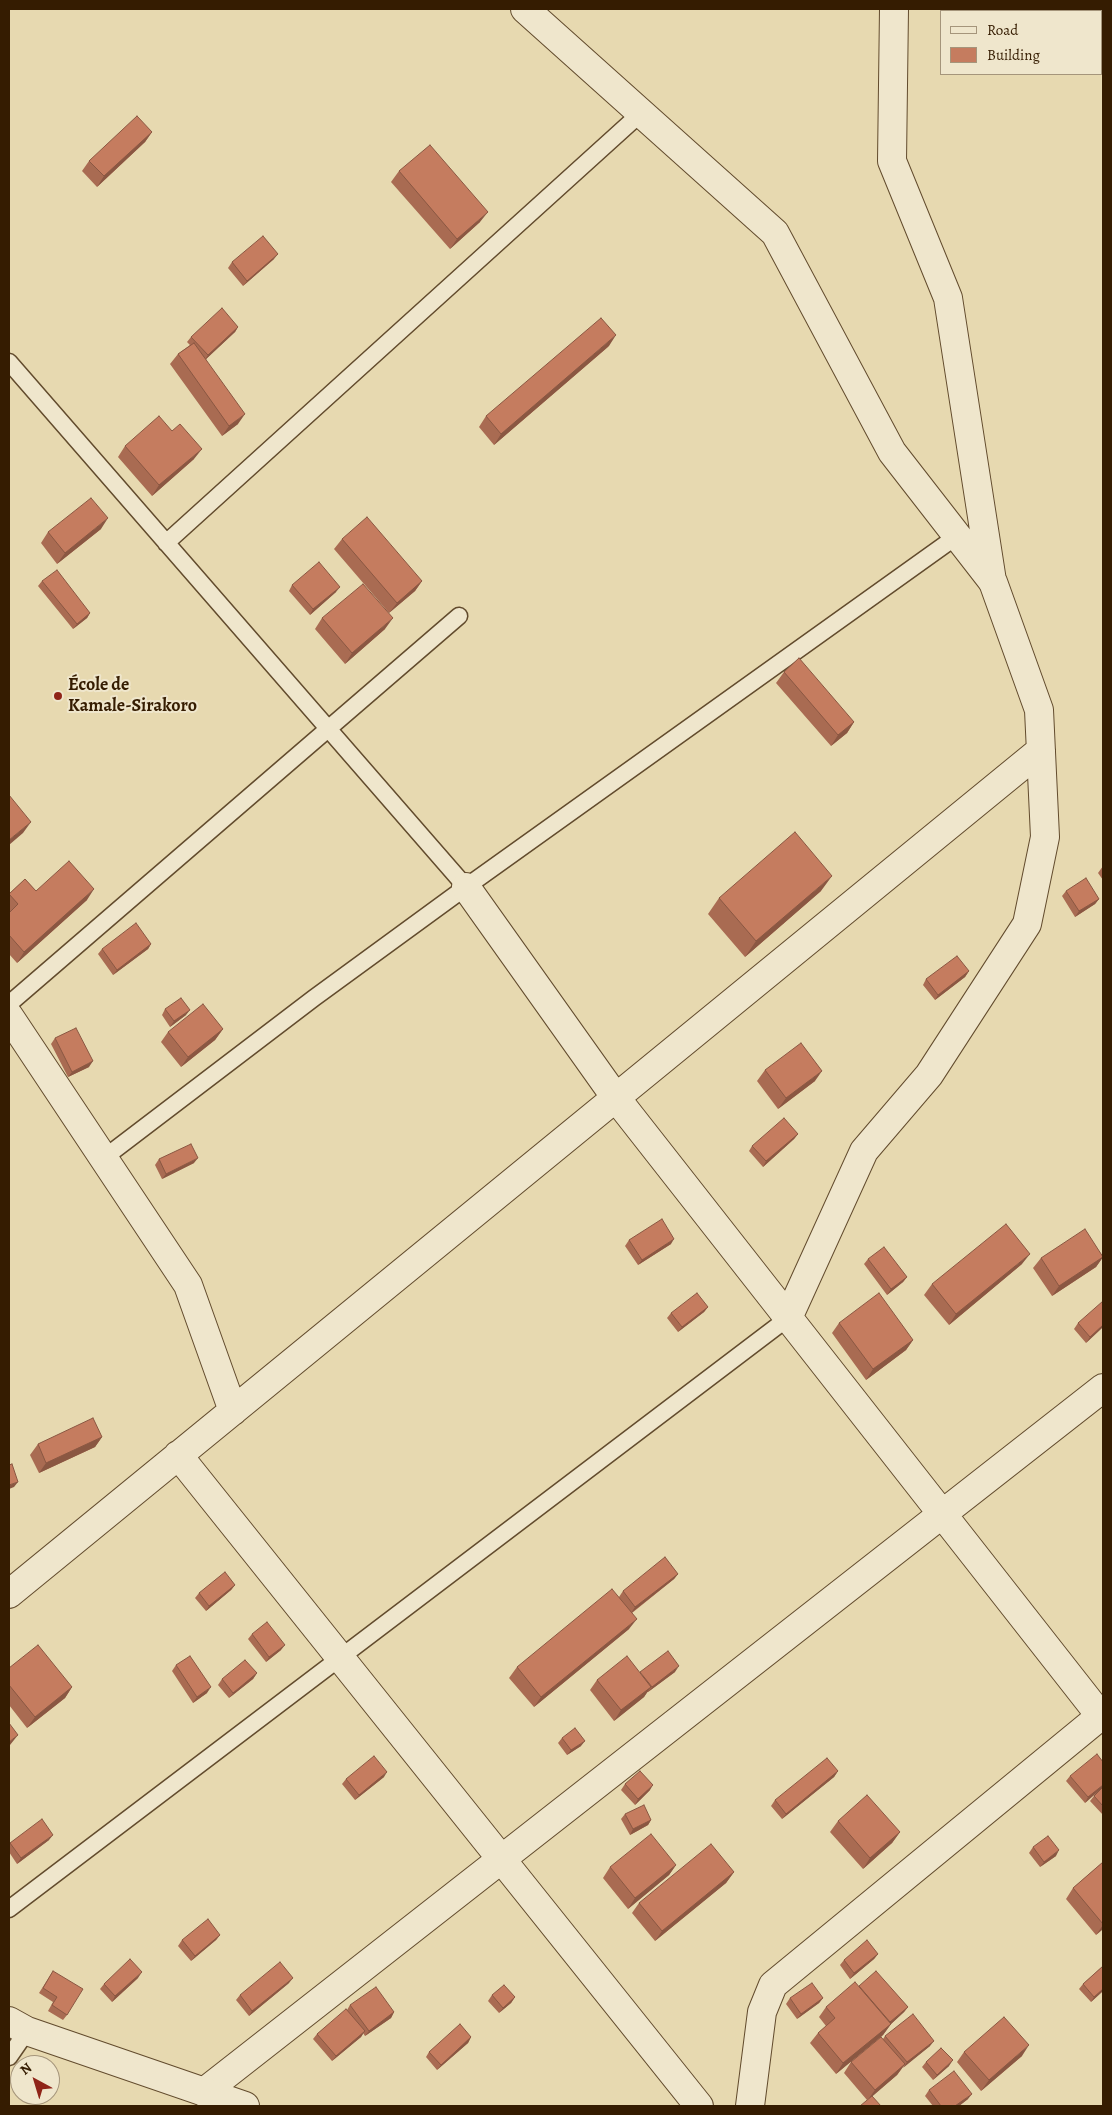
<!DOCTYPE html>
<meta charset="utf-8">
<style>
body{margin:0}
#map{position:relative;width:1112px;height:2115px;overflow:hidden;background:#e7d9b0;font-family:Alegreya,serif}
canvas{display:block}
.frame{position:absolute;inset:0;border:10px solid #351c01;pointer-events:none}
.legend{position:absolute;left:940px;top:10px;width:162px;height:65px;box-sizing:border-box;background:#efe6cc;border:1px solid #a5957b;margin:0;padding:6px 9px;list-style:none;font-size:15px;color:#351c01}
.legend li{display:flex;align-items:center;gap:10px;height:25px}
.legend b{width:25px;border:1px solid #a5957b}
.north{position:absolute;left:10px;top:2055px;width:50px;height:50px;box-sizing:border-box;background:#efe6cc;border:1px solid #a5957b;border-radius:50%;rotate:321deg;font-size:14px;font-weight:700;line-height:20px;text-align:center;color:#351c01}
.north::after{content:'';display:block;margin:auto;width:18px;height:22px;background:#8f2418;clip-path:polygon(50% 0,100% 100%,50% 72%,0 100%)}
</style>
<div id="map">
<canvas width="1112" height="2115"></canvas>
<div class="frame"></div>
<ul class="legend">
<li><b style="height:6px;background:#efe6cc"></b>Road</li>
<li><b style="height:14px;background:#c57c5f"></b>Building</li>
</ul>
<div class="north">N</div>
</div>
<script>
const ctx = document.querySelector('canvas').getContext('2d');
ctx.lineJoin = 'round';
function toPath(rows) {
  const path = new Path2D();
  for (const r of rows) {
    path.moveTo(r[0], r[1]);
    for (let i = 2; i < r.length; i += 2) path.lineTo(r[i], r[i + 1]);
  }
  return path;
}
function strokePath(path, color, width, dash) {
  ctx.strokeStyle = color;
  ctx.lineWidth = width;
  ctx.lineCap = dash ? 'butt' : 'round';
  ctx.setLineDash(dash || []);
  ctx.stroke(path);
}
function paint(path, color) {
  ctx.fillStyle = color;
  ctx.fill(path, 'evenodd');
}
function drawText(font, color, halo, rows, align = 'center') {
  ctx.font = font + ' Alegreya,serif';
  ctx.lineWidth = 4;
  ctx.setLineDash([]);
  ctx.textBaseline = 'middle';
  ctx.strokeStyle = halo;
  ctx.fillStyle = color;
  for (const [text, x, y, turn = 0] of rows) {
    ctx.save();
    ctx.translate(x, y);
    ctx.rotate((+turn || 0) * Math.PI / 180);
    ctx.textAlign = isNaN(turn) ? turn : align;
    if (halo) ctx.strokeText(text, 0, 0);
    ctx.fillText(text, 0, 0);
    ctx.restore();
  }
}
const service = toPath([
 [9,362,466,887],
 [166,543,641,113],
 [9,1004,459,616],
 [104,1158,314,998,466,887,957,536],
 [9,1909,788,1318],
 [9,2057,27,2031]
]);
const minor = toPath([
 [525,9,775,233,892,452,993,582,1039,710,1045,837,1027,924,929,1075,864,1151,788,1318],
 [894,9,892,161,948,298,992,581],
 [466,887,616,1098,1103,1719],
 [9,1016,188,1285,233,1411],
 [178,1455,699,2106],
 [9,1594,1041,750],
 [204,2092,1103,1388],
 [750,2106,762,2012,773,1985,1103,1714]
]);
const tertiary = toPath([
 [9,2021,27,2031,245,2106]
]);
strokePath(service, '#624b2d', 19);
strokePath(minor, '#624b2d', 30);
strokePath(tertiary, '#624b2d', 30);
strokePath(service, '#efe6cc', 16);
strokePath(minor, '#efe6cc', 28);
strokePath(tertiary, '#efe6cc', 28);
paint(toPath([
 [152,132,145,142,97,187,82,171,89,161],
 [399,171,480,222,450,249,391,182],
 [274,259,243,286,228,268,232,262],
 [238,327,235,332,206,359,238,424,222,436,170,364,178,354,190,345,187,342,191,337],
 [609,346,494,445,479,427,486,416],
 [125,446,194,459,152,496,118,457],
 [101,529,57,564,41,543,48,532],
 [342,539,422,581,415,591,389,613,334,549],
 [42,581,90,613,87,618,73,629,38,586],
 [292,585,336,592,310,615,289,591],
 [322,618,385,629,345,664,315,629],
 [784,672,854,722,847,733,831,746,776,683],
 [1103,866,1103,880,1098,873],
 [25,879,36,891,87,900,17,963,9,954,9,894],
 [821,891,745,957,708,914,719,898],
 [1066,891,1099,899,1095,904,1075,917,1062,896],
 [151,944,148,949,113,975,98,954,102,949],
 [969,971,965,977,935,1000,923,985,926,979],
 [165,1009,186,1015,170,1027,162,1015],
 [223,1029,215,1040,181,1067,161,1042,168,1032],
 [55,1038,89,1067,68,1077,51,1044],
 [765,1070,815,1081,778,1109,757,1081],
 [798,1134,794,1139,763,1167,749,1151,752,1146],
 [159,1159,194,1163,162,1179,155,1165],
 [629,1240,671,1244,638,1265,625,1246],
 [1103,1257,1096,1267,1052,1296,1033,1268,1041,1258],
 [868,1259,907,1277,903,1282,887,1295,864,1264],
 [1022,1264,949,1325,924,1295,932,1284],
 [708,1307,704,1312,678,1332,667,1318,671,1313],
 [839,1323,913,1340,906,1350,866,1380,832,1333],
 [1078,1323,1103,1327,1086,1343,1074,1329],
 [102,1437,95,1447,39,1473,30,1455,38,1444],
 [678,1574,674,1579,632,1613,629,1629,534,1707,509,1678,517,1667,619,1597,623,1591],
 [235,1585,231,1590,206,1611,195,1598,199,1593],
 [252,1634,281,1650,266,1662,248,1639],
 [176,1665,207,1693,193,1703,172,1671],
 [9,1668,72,1687,65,1698,27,1728,9,1705],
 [675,1672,648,1692,647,1692,644,1697,614,1721,590,1690,597,1680],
 [257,1673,253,1679,229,1698,218,1685,222,1679],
 [562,1738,581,1746,567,1755,558,1743],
 [838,1771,834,1777,782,1819,771,1806,775,1800],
 [1070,1776,1103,1787,1085,1803,1066,1781],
 [384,1777,355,1800,342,1784,346,1779],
 [625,1784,650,1790,635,1805,621,1790],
 [1103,1787,1103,1815,1090,1801,1094,1796],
 [625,1814,651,1820,648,1825,630,1835,621,1819],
 [838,1821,900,1832,892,1843,863,1869,830,1832],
 [49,1840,17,1864,9,1852,9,1844,10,1843],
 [1033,1847,1056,1856,1040,1867,1029,1853],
 [1103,1862,1103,1929,1096,1935,1066,1899,1073,1888],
 [676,1865,669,1875,628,1909,603,1878,610,1867],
 [734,1872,726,1883,655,1941,632,1913,639,1903],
 [220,1935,216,1940,191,1961,178,1946,182,1940],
 [878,1954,874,1959,850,1979,840,1965,844,1960],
 [1103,1966,1103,1991,1091,2002,1079,1989,1083,1984],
 [53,1971,67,2015,63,2020,48,2011,53,2002,39,1993],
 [138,1978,112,2002,100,1989,104,1984],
 [289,1983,249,2016,236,2000,240,1995],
 [859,1986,908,2007,904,2012,891,2024,883,2035,836,2074,810,2043,818,2033,826,2026,819,2017,826,2007],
 [492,1995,515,1997,511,2003,499,2013,488,2001],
 [790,1998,823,1998,819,2003,797,2019,786,2004],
 [350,2005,394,2012,391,2018,365,2036,363,2033,361,2037,332,2061,313,2039,317,2034,347,2010],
 [885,2036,930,2046,903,2067,897,2075,867,2100,844,2073,851,2062,883,2039],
 [471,2037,468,2043,437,2070,426,2057,429,2052],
 [964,2052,1022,2056,981,2091,957,2062],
 [926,2062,949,2066,933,2080,922,2067],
 [929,2090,968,2099,959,2106,933,2106,925,2096]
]), '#a96b52');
paint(toPath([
 [152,132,145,142,97,187,104,176],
 [488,212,480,222,450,249,457,239],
 [278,254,274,259,243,286,247,281],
 [238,327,235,332,204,361,208,355],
 [616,335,609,346,494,445,501,434],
 [245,414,238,424,222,436,229,426],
 [202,449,194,459,152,496,159,485],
 [108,518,101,529,57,564,65,553],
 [422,581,415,591,389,613,397,603],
 [340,587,336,592,310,615,313,609],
 [90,613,87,618,73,629,77,624],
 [393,618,385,629,345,664,352,653],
 [854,722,847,733,831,746,838,735],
 [31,822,23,833,9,845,9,840],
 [832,876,821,891,745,957,756,941],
 [94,889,87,900,17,963,24,952],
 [1099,899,1095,904,1075,917,1079,911],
 [151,944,148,949,113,975,117,970],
 [969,971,965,977,935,1000,938,995],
 [190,1010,186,1015,170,1027,174,1021],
 [223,1029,215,1040,181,1067,188,1057],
 [93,1061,89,1067,68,1077,72,1072],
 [822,1071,815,1081,778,1109,786,1098],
 [798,1134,794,1139,763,1167,766,1161],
 [198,1158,194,1163,162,1179,166,1174],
 [674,1239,671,1244,638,1265,642,1260],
 [1030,1254,1022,1264,949,1325,956,1314],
 [1103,1257,1096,1267,1052,1296,1059,1286],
 [907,1277,903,1282,887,1295,891,1289],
 [708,1307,704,1312,678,1332,682,1327],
 [1103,1325,1103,1327,1086,1343,1090,1337],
 [913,1340,906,1350,866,1380,873,1369],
 [102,1437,95,1447,39,1473,46,1463],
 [18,1482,14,1487,9,1489,9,1485],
 [678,1574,674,1579,631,1613,635,1607],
 [235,1585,231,1590,206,1611,209,1606],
 [637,1619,629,1629,534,1707,541,1697],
 [285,1645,281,1650,266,1662,269,1657],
 [679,1666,675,1672,648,1692,652,1687],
 [257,1673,253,1679,229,1698,233,1693],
 [72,1687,65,1698,27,1728,35,1717],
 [211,1687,207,1693,193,1703,197,1697],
 [651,1687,644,1697,614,1721,621,1710],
 [18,1735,10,1745,9,1747,9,1742],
 [585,1741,581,1746,567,1755,571,1750],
 [838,1771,834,1777,782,1819,786,1814],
 [387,1772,384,1777,355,1800,359,1795],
 [653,1785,650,1790,635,1805,638,1799],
 [1103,1785,1103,1787,1085,1803,1088,1797],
 [651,1820,648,1825,630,1835,633,1829],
 [900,1832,892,1843,863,1869,870,1858],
 [53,1835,49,1840,17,1864,21,1858],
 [1059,1850,1056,1856,1040,1867,1044,1862],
 [676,1865,669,1875,628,1909,635,1898],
 [734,1872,726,1883,655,1941,662,1931],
 [1103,1925,1103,1929,1096,1935],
 [220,1935,216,1940,191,1961,195,1956],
 [878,1954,874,1959,850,1979,854,1973],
 [142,1972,138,1978,112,2002,115,1996],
 [293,1978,289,1983,249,2016,252,2011],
 [1103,1989,1103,1991,1091,2002,1094,1997],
 [515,1997,511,2003,499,2013,503,2008],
 [823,1998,819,2003,797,2019,801,2014],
 [908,2007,904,2012,891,2024,883,2035,836,2074,843,2063],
 [394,2012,391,2018,365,2036,369,2031],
 [365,2031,361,2037,332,2061,336,2056],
 [471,2037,468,2043,437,2070,441,2065],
 [934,2041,930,2046,903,2068,907,2062],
 [1029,2045,1022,2056,981,2091,989,2080],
 [953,2060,949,2066,933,2080,937,2075],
 [905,2064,897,2075,867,2101,875,2090],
 [972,2094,968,2099,959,2106,955,2106]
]), '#8a5742');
const building = toPath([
 [137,116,152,132,104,176,89,161,137,116],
 [430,145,488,212,457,239,399,171,430,145],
 [263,236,278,254,247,281,232,262,263,236],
 [222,308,238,327,208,355,191,337,222,308],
 [601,318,616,335,501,434,486,416,601,318],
 [194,343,245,414,229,426,178,354,194,343],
 [159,416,172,431,180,424,202,449,159,485,125,446,159,416],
 [91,498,108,518,65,553,48,532,91,498],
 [367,517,422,581,397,603,342,539,367,517],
 [319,562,340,587,313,609,292,585,319,562],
 [57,570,90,613,77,624,42,581,57,570],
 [363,584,393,618,352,653,322,618,363,584],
 [799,658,854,722,838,735,784,672,799,658],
 [9,795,31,822,9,840,9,795],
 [795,832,832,876,756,941,719,898,795,832],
 [69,861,94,889,24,952,9,935,9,913,18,904,9,894,25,879,36,891,69,861],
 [1086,878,1099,899,1079,911,1066,891,1086,878],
 [136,923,151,944,117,970,102,949,136,923],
 [957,956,969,971,938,995,926,979,957,956],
 [181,998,190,1010,174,1021,165,1009,181,998],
 [203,1004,223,1029,188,1057,168,1032,203,1004],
 [76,1028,93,1061,72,1072,55,1038,76,1028],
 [801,1043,822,1071,786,1098,765,1070,801,1043],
 [784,1118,798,1134,766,1161,752,1146,784,1118],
 [191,1144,198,1158,166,1174,159,1159,191,1144],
 [662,1219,674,1239,642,1260,629,1240,662,1219],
 [1006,1224,1030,1254,956,1314,932,1284,1006,1224],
 [1085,1229,1103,1257,1059,1286,1041,1258,1085,1229],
 [884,1247,907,1277,891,1289,868,1259,884,1247],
 [697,1293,708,1307,682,1327,671,1313,697,1293],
 [879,1293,913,1340,873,1369,839,1323,879,1293],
 [1103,1301,1103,1325,1090,1337,1078,1323,1103,1301],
 [93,1418,102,1437,46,1463,38,1444,93,1418],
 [12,1464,18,1482,9,1485,9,1465,12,1464],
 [665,1557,678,1574,635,1607,623,1591,665,1557],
 [225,1572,235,1585,209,1606,199,1593,225,1572],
 [612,1589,637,1619,541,1697,517,1667,612,1589],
 [267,1622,285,1645,269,1657,252,1634,267,1622],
 [38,1645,72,1687,35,1717,9,1685,9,1668,38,1645],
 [668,1651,679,1666,652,1687,640,1672,668,1651],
 [190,1656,211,1687,197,1697,176,1665,190,1656],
 [627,1656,651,1687,621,1710,597,1680,627,1656],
 [245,1660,257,1673,233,1693,222,1679,245,1660],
 [9,1723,18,1735,9,1742,9,1723],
 [575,1728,585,1741,571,1750,562,1738,575,1728],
 [1097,1754,1103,1762,1103,1785,1088,1797,1070,1776,1097,1754],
 [374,1756,387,1772,359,1795,346,1779,374,1756],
 [827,1758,838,1771,786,1814,775,1800,827,1758],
 [640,1771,653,1785,638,1799,625,1784,640,1771],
 [1103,1787,1103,1806,1094,1796,1103,1787],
 [867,1795,900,1832,870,1858,838,1821,867,1795],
 [644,1805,651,1820,633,1829,625,1814,644,1805],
 [42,1819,53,1835,21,1858,10,1843,42,1819],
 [651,1834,676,1865,635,1898,610,1867,651,1834],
 [1048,1836,1059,1850,1044,1862,1033,1847,1048,1836],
 [711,1844,734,1872,662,1931,639,1903,711,1844],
 [1103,1862,1103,1924,1073,1888,1103,1862],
 [208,1919,220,1935,195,1956,182,1940,208,1919],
 [867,1940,878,1954,854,1973,844,1960,867,1940],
 [130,1959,142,1972,115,1996,104,1984,130,1959],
 [280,1962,293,1978,252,2011,240,1995,280,1962],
 [1103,1966,1103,1989,1094,1997,1083,1984,1103,1966],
 [53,1971,83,1989,67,2015,52,2005,57,1997,43,1988,53,1971],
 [876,1971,908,2007,890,2022,859,1986,876,1971],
 [855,1982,891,2024,843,2063,818,2033,835,2018,826,2007,855,1982],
 [812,1983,823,1998,801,2014,790,1998,812,1983],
 [504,1985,515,1997,503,2008,492,1995,504,1985],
 [376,1987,394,2012,369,2031,350,2005,376,1987],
 [346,2009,365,2031,336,2056,317,2034,346,2009],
 [913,2014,934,2041,907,2062,885,2036,913,2014],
 [1004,2017,1029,2045,989,2080,964,2052,1004,2017],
 [460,2024,471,2037,441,2065,429,2052,460,2024],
 [881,2037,905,2064,875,2090,851,2062,881,2037],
 [941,2048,953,2060,937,2075,926,2062,941,2048],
 [954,2071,972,2094,955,2106,941,2106,929,2090,954,2071],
 [872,2096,881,2106,860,2106,872,2096]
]);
paint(building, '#c57c5f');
strokePath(building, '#8a5742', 1);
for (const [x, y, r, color] of [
 [58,696,5,"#8f2418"]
]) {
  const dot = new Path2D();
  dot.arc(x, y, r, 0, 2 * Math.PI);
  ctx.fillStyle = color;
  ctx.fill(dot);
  strokePath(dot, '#efe6cc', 2);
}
drawText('bold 18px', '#351c01', '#efe6cc', [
 ["École de",68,686],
 ["Kamale-Sirakoro",68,707]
], 'left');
</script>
